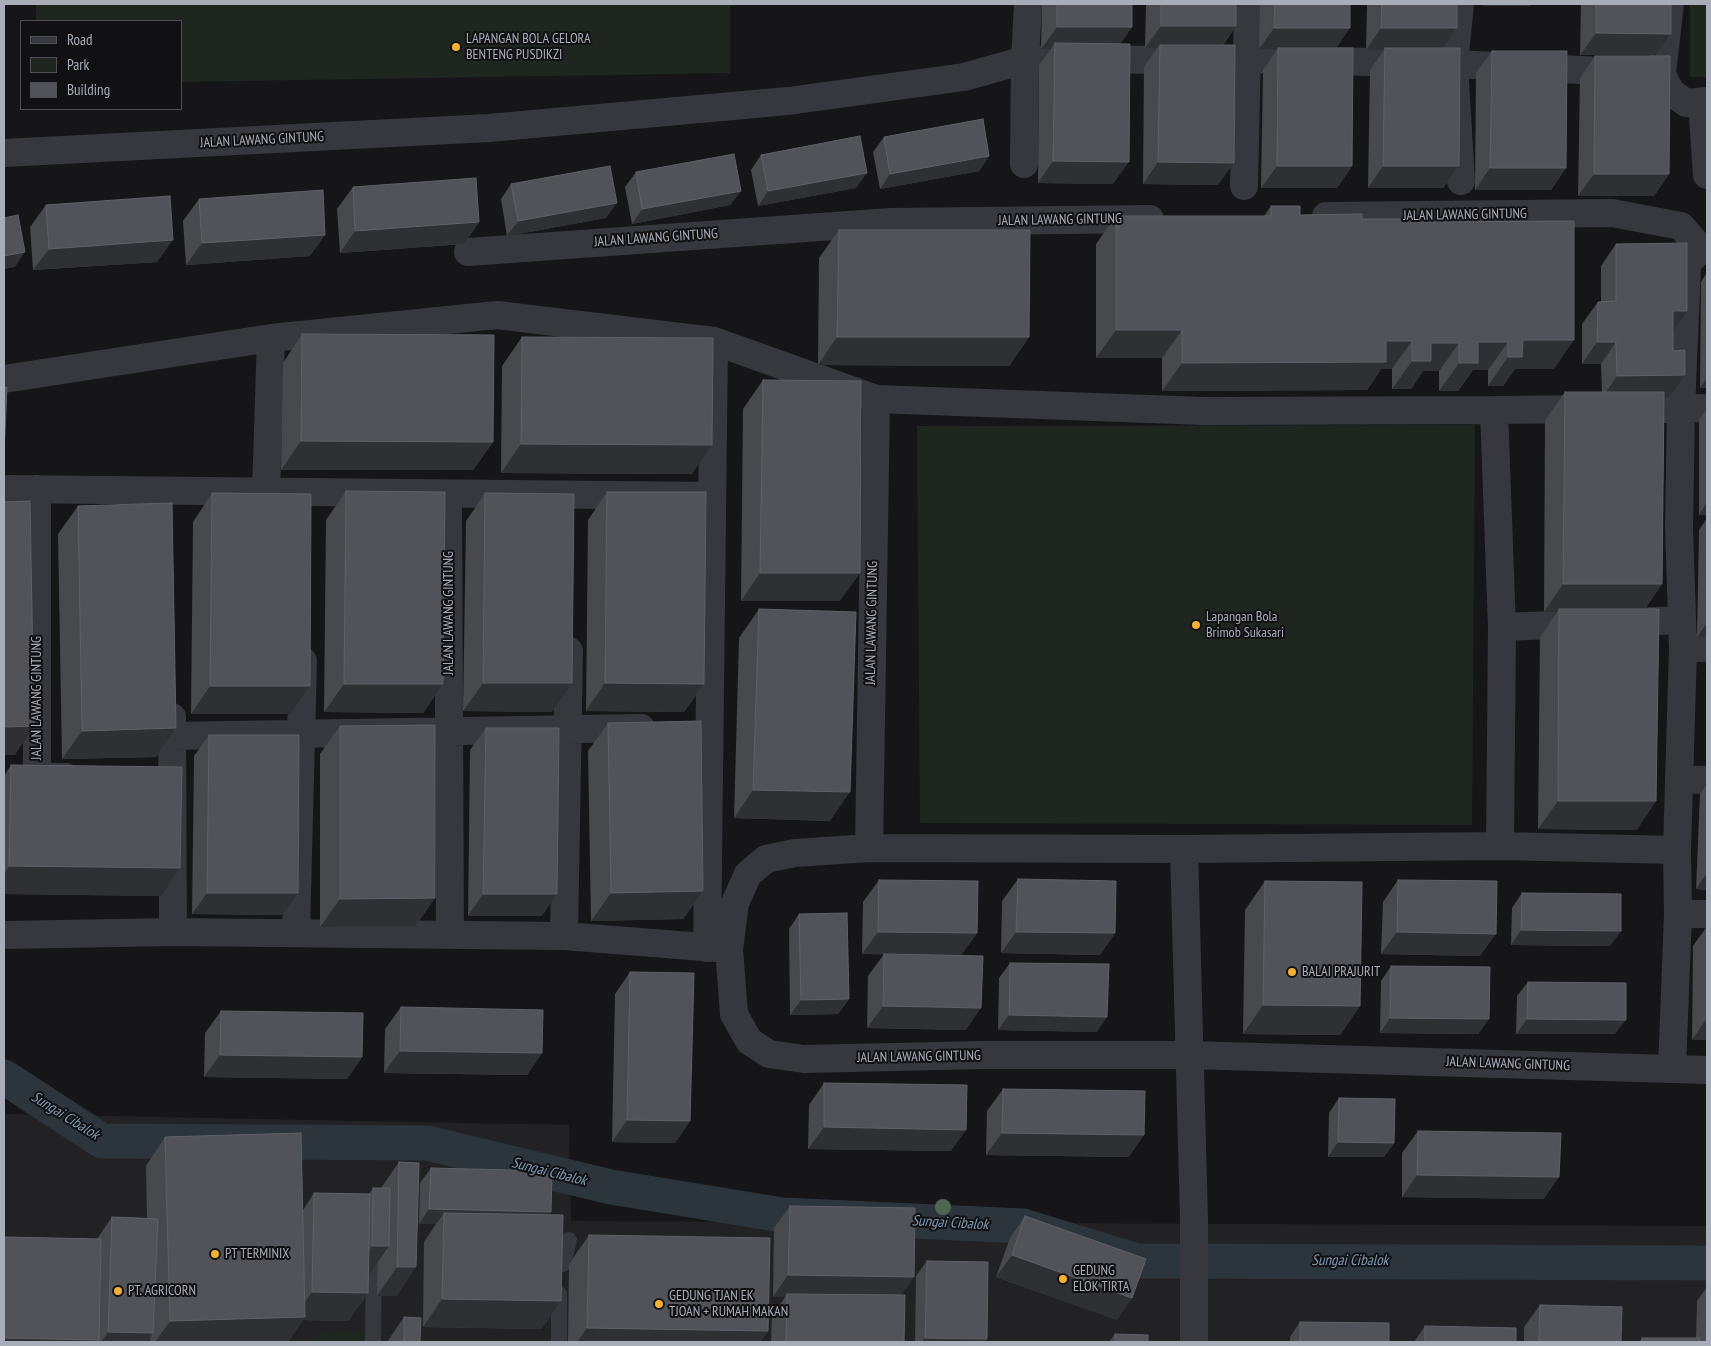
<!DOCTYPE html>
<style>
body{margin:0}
#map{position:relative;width:1711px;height:1346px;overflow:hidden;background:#161618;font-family:"PT Sans Narrow",sans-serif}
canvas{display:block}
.frame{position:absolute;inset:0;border:5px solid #a8adb8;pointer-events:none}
.legend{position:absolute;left:20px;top:20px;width:162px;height:90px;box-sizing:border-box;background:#111113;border:1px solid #4d4f55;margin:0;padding:6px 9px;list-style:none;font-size:15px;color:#a8adb8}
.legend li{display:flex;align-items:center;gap:10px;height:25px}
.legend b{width:25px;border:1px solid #4d4f55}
</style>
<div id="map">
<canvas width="1711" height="1346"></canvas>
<div class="frame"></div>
<ul class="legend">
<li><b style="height:6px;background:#37383d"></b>Road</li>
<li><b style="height:14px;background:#1e261f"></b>Park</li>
<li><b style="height:14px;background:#525359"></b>Building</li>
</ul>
</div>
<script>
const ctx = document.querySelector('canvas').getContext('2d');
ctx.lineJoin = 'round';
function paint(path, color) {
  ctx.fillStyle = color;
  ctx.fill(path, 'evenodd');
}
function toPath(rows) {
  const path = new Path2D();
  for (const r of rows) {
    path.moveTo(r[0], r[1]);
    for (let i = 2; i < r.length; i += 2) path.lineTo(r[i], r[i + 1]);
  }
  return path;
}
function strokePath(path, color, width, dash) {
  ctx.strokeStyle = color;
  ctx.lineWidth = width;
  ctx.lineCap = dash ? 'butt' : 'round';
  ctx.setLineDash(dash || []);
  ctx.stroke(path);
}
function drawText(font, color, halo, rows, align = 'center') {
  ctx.font = font + ' "PT Sans Narrow",sans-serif';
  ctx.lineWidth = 4;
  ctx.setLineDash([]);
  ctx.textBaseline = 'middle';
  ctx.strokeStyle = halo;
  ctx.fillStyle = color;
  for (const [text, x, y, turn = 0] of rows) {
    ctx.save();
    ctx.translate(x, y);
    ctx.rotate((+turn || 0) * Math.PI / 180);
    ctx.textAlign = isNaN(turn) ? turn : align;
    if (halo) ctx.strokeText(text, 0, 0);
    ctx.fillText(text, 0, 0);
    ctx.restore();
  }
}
paint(toPath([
 [4,1114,569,1125,571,1221,1707,1226,1707,1342,4,1342]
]), '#222225');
paint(toPath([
 [36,4,730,4,730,73,181,82,181,21,36,21],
 [1690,4,1707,4,1707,77,1690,77],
 [1475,425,1472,825,920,823,917,426],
 [374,1323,384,1334,395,1339,395,1342,304,1342,327,1329,354,1332]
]), '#1e261f');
strokePath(toPath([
 [4,1077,102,1141,427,1143,611,1187,782,1215,1023,1226,1137,1261,1707,1263]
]), '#2c353c', 35);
strokePath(toPath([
 [563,1264,569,1240],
 [373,1342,374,1247],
 [559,1342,559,1294]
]), '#37383d', 16);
strokePath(toPath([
 [1460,4,1454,64,1461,181],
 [1670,4,1662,73,1666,83,1671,92,1686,103,1707,101],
 [1094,60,1248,59,1454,64,1623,72],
 [1702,102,1707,175],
 [4,153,489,128,788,101,964,77,1025,60,1028,4],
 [1024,164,1025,60,1043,60],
 [1244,186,1248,4],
 [1326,216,1612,213,1681,226,1702,250],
 [468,252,891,222,1150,219],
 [4,379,271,338,497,315,714,341,876,399,1204,411,1494,410,1502,627,1500,846],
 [1663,409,1707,408],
 [1494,410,1590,409],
 [4,489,712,496],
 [37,489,37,768,39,774,45,777,66,777],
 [266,491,271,338],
 [448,494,450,935],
 [1502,627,1681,620],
 [1683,648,1707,648],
 [172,717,173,932],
 [172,736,641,728],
 [1679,779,1707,780],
 [869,848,876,399],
 [1184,849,1194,1219,1194,1342],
 [1677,850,1500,846,1184,849,869,848,795,853,766,859,748,874,735,903,729,949,734,1014,749,1041,769,1054,804,1059,983,1055,1189,1055,1707,1070],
 [1678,914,1707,914],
 [296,932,303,661],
 [4,935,173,932,564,936,729,949],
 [564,936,569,651],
 [707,948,714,341],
 [1672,1069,1678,914,1677,850,1683,648,1679,527,1681,409,1687,267,1690,260,1696,254,1702,250,1707,250]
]), '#37383d', 28);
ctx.fillStyle = '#506452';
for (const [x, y] of [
 [943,1207]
]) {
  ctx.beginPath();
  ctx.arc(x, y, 8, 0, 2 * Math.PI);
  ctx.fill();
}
paint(toPath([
 [1042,4,1132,4,1132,27,1120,44,1113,184,1038,183,1039,65,1051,49,1041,49],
 [1146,4,1236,4,1236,26,1223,45,1218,185,1143,184,1144,67,1157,48,1145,48],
 [1260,4,1350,4,1336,48,1352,166,1337,188,1261,188,1263,70,1277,50,1259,49],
 [1367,4,1457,4,1457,28,1443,48,1459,166,1443,188,1368,188,1370,70,1384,50,1366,50],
 [1581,4,1671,4,1671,34,1656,55,1580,55],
 [1492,51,1566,168,1551,190,1475,190,1476,73],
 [1595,56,1669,174,1654,196,1578,196,1580,78],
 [884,137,989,156,979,171,880,189,873,152],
 [761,155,856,188,758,206,751,170],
 [636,172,741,191,730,205,632,224,625,187],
 [511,184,606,218,507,236,501,199],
 [353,187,479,222,464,244,340,253,337,209],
 [199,199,310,256,186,265,183,221],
 [46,205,157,262,33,270,30,227],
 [1271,206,1300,215,1362,219,1418,222,1554,369,1515,369,1503,386,1488,386,1488,370,1473,370,1458,391,1439,391,1439,371,1423,371,1411,389,1392,389,1392,369,1381,369,1367,390,1162,391,1162,358,1096,358,1096,244,1116,216,1264,216],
 [839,230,1029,337,1009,366,818,365,819,258],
 [1616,244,1673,331,1669,397,1664,397,1662,584,1645,609,1637,830,1538,829,1540,637,1557,612,1544,612,1545,420,1565,392,1602,392,1601,364,1582,364,1582,324,1598,302,1601,302,1601,266],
 [1707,272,1707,388,1700,388,1701,282],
 [302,334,493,442,473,470,281,470,283,363],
 [522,337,692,474,501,473,502,366],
 [763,380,840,601,741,601,743,409],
 [1707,409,1707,515,1699,515,1699,420],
 [346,491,443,684,423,713,324,712,326,520],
 [607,492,704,684,684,712,586,711,588,520],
 [212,493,290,714,191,714,193,522],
 [485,493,552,712,463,711,466,521],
 [78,506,176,728,156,757,62,759,58,534],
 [1707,518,1707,637,1697,637,1699,530],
 [759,609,830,821,734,818,739,638],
 [608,723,703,891,683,919,591,921,588,751],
 [340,726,435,898,415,926,320,927,320,754],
 [486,728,542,916,468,916,470,750],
 [209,735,298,893,283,915,192,914,194,756],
 [11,765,161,896,4,894,4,776],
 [1707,784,1707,890,1696,889,1700,794],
 [1018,879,1115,933,1100,955,1001,953,1002,901],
 [879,880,977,933,961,955,862,954,863,902],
 [1398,880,1480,956,1381,954,1383,902],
 [1265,881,1360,1006,1340,1035,1243,1034,1245,910],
 [1522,893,1610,946,1511,945,1512,908],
 [799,914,849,999,838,1014,790,1015,789,929],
 [1707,926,1707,1040,1692,1040,1693,946],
 [884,954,966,1030,867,1028,868,976],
 [1010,963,1097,1032,998,1030,999,978],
 [1391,966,1489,1019,1478,1034,1380,1033,1381,981],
 [630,972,690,1121,675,1143,612,1142,615,994],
 [1528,982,1615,1034,1516,1034,1517,996],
 [401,1007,542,1053,527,1075,384,1073,385,1029],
 [221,1011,362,1057,347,1079,204,1077,205,1033],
 [824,1083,951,1151,808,1149,809,1105],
 [1003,1089,1129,1157,986,1155,987,1111],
 [1339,1098,1394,1143,1384,1157,1328,1157,1329,1113],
 [1418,1131,1544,1199,1402,1197,1402,1153],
 [165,1137,303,1210,314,1193,369,1194,373,1188,381,1188,399,1162,397,1296,377,1296,378,1261,368,1275,368,1293,348,1321,303,1320,288,1342,150,1342,150,1338,147,1342,4,1342,97,1239,112,1217,147,1218,146,1166],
 [431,1168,549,1215,561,1301,541,1329,423,1327,424,1242,436,1224,419,1224,420,1183],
 [790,1206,901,1295,904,1342,771,1342,772,1316,785,1297,773,1297,774,1228],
 [1025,1216,1117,1320,996,1277,1010,1238],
 [589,1235,768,1331,760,1342,568,1342,569,1264],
 [927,1261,987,1339,984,1342,915,1342,916,1276],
 [1707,1287,1707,1342,1639,1342,1642,1338,1696,1338,1697,1301],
 [1540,1305,1621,1342,1524,1342,1524,1327],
 [404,1317,420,1342,387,1342],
 [1300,1322,1389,1342,1290,1342,1290,1337],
 [1425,1326,1516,1342,1414,1342],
 [1115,1334,1148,1342,1109,1342]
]), '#47494d');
paint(toPath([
 [1484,4,1531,4,1530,6,1483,6],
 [1161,26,1236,26,1220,48,1160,45,1157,48,1145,48],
 [1057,27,1132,27,1117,49,1055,43,1051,49,1041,49],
 [1274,28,1350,28,1335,50,1278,48,1277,50,1259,49],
 [1381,28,1457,28,1442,50,1385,48,1384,50,1366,50],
 [1596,33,1671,34,1656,55,1580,55],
 [989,156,979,171,880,189,890,174],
 [1053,161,1129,162,1113,184,1038,183],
 [1158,162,1234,163,1218,185,1143,184],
 [1277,166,1352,166,1337,188,1261,188],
 [1383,166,1459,166,1443,188,1368,188],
 [1490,168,1566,168,1551,190,1475,190],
 [867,173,856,188,758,206,768,191],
 [1594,174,1669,174,1654,196,1578,196],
 [741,191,730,205,632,224,642,209],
 [617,203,606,218,507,236,518,221],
 [479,222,464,244,340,253,355,231],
 [325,235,310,256,186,265,202,243],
 [173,240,157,262,33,270,49,249],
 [25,252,15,267,4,269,4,256],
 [1673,311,1687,311,1672,333],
 [1116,330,1182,330,1162,358,1096,358],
 [837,337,1029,337,1009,366,818,365],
 [1523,340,1574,340,1554,369,1515,369,1503,386,1488,386,1508,357],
 [1386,341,1412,341,1392,369,1381,369,1367,390,1162,391,1182,363],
 [1478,342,1508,342,1488,370,1473,370,1458,391,1439,391,1459,363],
 [1597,342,1616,342,1601,364,1582,364],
 [1431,343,1459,343,1439,371,1423,371,1411,389,1392,389,1412,361],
 [1685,375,1669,397,1602,398,1617,376],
 [1707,378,1707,388,1700,388],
 [301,441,493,442,473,470,281,470],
 [521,444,712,445,692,474,501,473],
 [1707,502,1707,515,1699,515],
 [760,573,860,573,840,601,741,601],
 [1563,584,1662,584,1642,613,1559,609,1557,612,1544,612],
 [1707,623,1707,637,1697,637],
 [483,683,572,683,552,712,463,711],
 [605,683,704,684,684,712,586,711],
 [344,684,443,684,423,713,324,712],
 [210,686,310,686,290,714,191,714],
 [34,726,15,755,4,755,4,727],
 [176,728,156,757,62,759,82,731],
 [753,790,850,792,830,821,734,818],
 [1558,801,1656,801,1637,830,1538,829],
 [9,866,180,868,161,896,4,894,4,874],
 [1707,873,1707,890,1696,889],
 [703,891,683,919,591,921,611,893],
 [207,893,298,893,283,915,192,914],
 [483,894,557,894,542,916,468,916],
 [435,898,415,926,320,927,340,899],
 [1521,930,1621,931,1610,946,1511,945],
 [878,932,977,933,961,955,862,954],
 [1016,932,1115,933,1100,955,1001,953],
 [1397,932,1496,934,1480,956,1381,954],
 [849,999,838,1014,790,1015,801,1000],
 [1263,1005,1360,1006,1340,1035,1243,1034],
 [883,1006,981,1008,966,1030,867,1028],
 [1009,1015,1107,1017,1097,1032,998,1030],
 [1390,1018,1489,1019,1478,1034,1380,1033],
 [1707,1018,1707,1040,1692,1040],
 [1527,1019,1626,1020,1615,1034,1516,1034],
 [400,1051,542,1053,527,1075,384,1073],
 [220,1055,362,1057,347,1079,204,1077],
 [627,1120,690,1121,675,1143,612,1142],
 [824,1127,966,1130,951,1151,808,1149],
 [1002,1133,1144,1135,1129,1157,986,1155],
 [1338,1142,1394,1143,1384,1157,1328,1157],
 [1417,1175,1559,1177,1544,1199,1402,1197],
 [429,1209,551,1212,540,1227,444,1213,436,1224,419,1224],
 [372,1246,389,1246,369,1275,352,1275],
 [1012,1255,1132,1298,1117,1320,996,1277],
 [397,1267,416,1267,397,1296,377,1296],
 [788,1275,914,1277,898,1299,787,1294,785,1297,773,1297],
 [312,1292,368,1293,348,1321,303,1320,288,1342,155,1342,170,1321,294,1317],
 [442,1299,561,1301,541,1329,423,1327],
 [587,1328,768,1331,760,1342,577,1342],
 [108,1332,153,1333,147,1342,101,1342],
 [4,1338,99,1340,97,1342,4,1342],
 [925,1338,987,1339,984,1342,922,1342]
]), '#2f3033');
const building = toPath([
 [1057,4,1132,4,1132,27,1057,27,1057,4],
 [1161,4,1236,4,1236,26,1161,26,1161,4],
 [1275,4,1350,4,1350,28,1274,28,1275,4],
 [1382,4,1457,4,1457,28,1381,28,1382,4],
 [1596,4,1671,4,1671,34,1596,33,1596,4],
 [1055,43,1130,44,1129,162,1053,161,1055,43],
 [1160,45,1235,45,1234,163,1158,162,1160,45],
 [1278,48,1353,48,1352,166,1277,166,1278,48],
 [1385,48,1460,48,1459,166,1383,166,1385,48],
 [1492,51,1567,51,1566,168,1490,168,1492,51],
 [1595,56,1670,56,1669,174,1594,174,1595,56],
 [983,119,989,156,890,174,884,137,983,119],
 [860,136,867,173,768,191,761,155,860,136],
 [734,154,741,191,642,209,636,172,734,154],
 [610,166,617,203,518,221,511,184,610,166],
 [476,178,479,222,355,231,353,187,476,178],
 [323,190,325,235,202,243,199,199,323,190],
 [170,196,173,240,49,249,46,205,170,196],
 [1271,206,1300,206,1300,215,1362,214,1362,219,1418,219,1418,222,1574,221,1574,340,1523,340,1522,357,1508,357,1508,342,1478,342,1478,363,1459,363,1459,343,1431,343,1431,361,1412,361,1412,341,1386,341,1386,362,1182,363,1182,330,1116,330,1116,216,1271,216,1271,206],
 [18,215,25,252,4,256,4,218,18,215],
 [839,230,1030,230,1029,337,837,337,839,230],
 [1687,243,1687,311,1673,311,1673,351,1685,350,1685,375,1617,376,1616,342,1597,342,1598,302,1616,301,1616,244,1687,243],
 [302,334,494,335,493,442,301,441,302,334],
 [522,337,713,338,712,445,521,444,522,337],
 [763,380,861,381,860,573,760,573,763,380],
 [4,387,7,387,4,454,4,387],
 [1565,392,1664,392,1662,584,1563,584,1565,392],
 [346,491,445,492,443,684,344,684,346,491],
 [607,492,706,492,704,684,605,683,607,492],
 [212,493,311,494,310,686,210,686,212,493],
 [485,493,574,494,572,683,483,683,485,493],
 [30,501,34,726,4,727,4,502,30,501],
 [172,503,176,728,82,731,78,506,172,503],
 [759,609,856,612,850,792,753,790,759,609],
 [1559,609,1659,609,1656,801,1558,801,1559,609],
 [701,721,703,891,611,893,608,723,701,721],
 [435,725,435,898,340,899,340,726,435,725],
 [486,728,559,728,557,894,483,894,486,728],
 [209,735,299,735,298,893,207,893,209,735],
 [11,765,182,767,180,868,9,866,11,765],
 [1018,879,1116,881,1115,933,1016,932,1018,879],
 [879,880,978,881,977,933,878,932,879,880],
 [1398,880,1497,881,1496,934,1397,932,1398,880],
 [1265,881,1362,882,1360,1006,1263,1005,1265,881],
 [1522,893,1621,894,1621,931,1521,930,1522,893],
 [847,913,849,999,801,1000,799,914,847,913],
 [884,954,983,956,981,1008,883,1006,884,954],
 [1010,963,1109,964,1107,1017,1009,1015,1010,963],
 [1391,966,1490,967,1489,1019,1390,1018,1391,966],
 [630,972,694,973,690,1121,627,1120,630,972],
 [1528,982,1626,983,1626,1020,1527,1019,1528,982],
 [401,1007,543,1010,542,1053,400,1051,401,1007],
 [221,1011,363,1013,362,1057,220,1055,221,1011],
 [824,1083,967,1085,966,1130,824,1127,824,1083],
 [1003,1089,1145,1091,1144,1135,1002,1133,1003,1089],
 [1339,1098,1395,1099,1394,1143,1338,1142,1339,1098],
 [1418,1131,1561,1133,1559,1177,1417,1175,1418,1131],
 [301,1133,305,1317,170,1321,165,1137,301,1133],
 [399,1162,419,1163,416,1267,397,1267,399,1162],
 [431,1168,552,1171,551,1212,429,1209,431,1168],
 [373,1188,390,1188,389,1246,372,1246,373,1188],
 [314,1193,370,1194,368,1293,312,1292,314,1193],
 [790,1206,915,1208,914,1277,788,1275,790,1206],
 [444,1213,563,1215,561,1301,442,1299,444,1213],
 [1025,1216,1146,1259,1132,1298,1012,1255,1025,1216],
 [112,1217,158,1219,153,1333,108,1332,112,1217],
 [589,1235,770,1238,768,1331,587,1328,589,1235],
 [4,1237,101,1239,99,1340,4,1338,4,1237],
 [927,1261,988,1262,987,1339,925,1338,927,1261],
 [787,1294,905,1295,904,1342,786,1342,787,1294],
 [1707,1297,1707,1342,1706,1342,1707,1297],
 [1540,1305,1622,1307,1621,1342,1539,1342,1540,1305],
 [404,1317,421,1318,420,1342,404,1342,404,1317],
 [1300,1322,1389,1323,1389,1342,1300,1342,1300,1322],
 [1425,1326,1516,1328,1516,1342,1425,1342,1425,1326],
 [1115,1334,1148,1335,1148,1342,1115,1342,1115,1334],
 [1642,1338,1700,1338,1699,1342,1642,1342,1642,1338]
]);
paint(building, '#525359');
strokePath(building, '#5f6168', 1);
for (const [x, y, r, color] of [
 [456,47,5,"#f2b134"],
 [1196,625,5,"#f2b134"],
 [1292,972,5,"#f2b134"],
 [215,1254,5,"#f2b134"],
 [1063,1279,5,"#f2b134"],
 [118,1291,5,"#f2b134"],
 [659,1304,5,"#f2b134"]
]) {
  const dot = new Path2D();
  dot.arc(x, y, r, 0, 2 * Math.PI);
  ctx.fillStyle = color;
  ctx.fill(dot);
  strokePath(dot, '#111113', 2);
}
drawText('14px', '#a8adb8', '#111113', [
 ["LAPANGAN BOLA GELORA",466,39],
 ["BENTENG PUSDIKZI",466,55],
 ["Lapangan Bola",1206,617],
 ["Brimob Sukasari",1206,633],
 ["BALAI PRAJURIT",1302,972],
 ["PT TERMINIX",225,1254],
 ["GEDUNG",1073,1271],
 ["ELOK TIRTA",1073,1287],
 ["PT. AGRICORN",128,1291],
 ["GEDUNG TJAN EK",669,1296],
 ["TJOAN + RUMAH MAKAN",669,1312]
], 'left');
drawText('14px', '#a8adb8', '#111113', [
 ["JALAN LAWANG GINTUNG",262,140,-3],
 ["JALAN LAWANG GINTUNG",1465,215,-1],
 ["JALAN LAWANG GINTUNG",1060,220,-1],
 ["JALAN LAWANG GINTUNG",656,238,-4],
 ["JALAN LAWANG GINTUNG",449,613,-90],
 ["JALAN LAWANG GINTUNG",872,623,-89],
 ["JALAN LAWANG GINTUNG",37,698,-90],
 ["JALAN LAWANG GINTUNG",919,1057,-1],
 ["JALAN LAWANG GINTUNG",1508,1064,2]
]);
drawText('italic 15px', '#7f9bb3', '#111113', [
 ["Sungai Cibalok",65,1116,32],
 ["Sungai Cibalok",549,1172,14],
 ["Sungai Cibalok",950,1223,3],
 ["Sungai Cibalok",1350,1261]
]);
</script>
